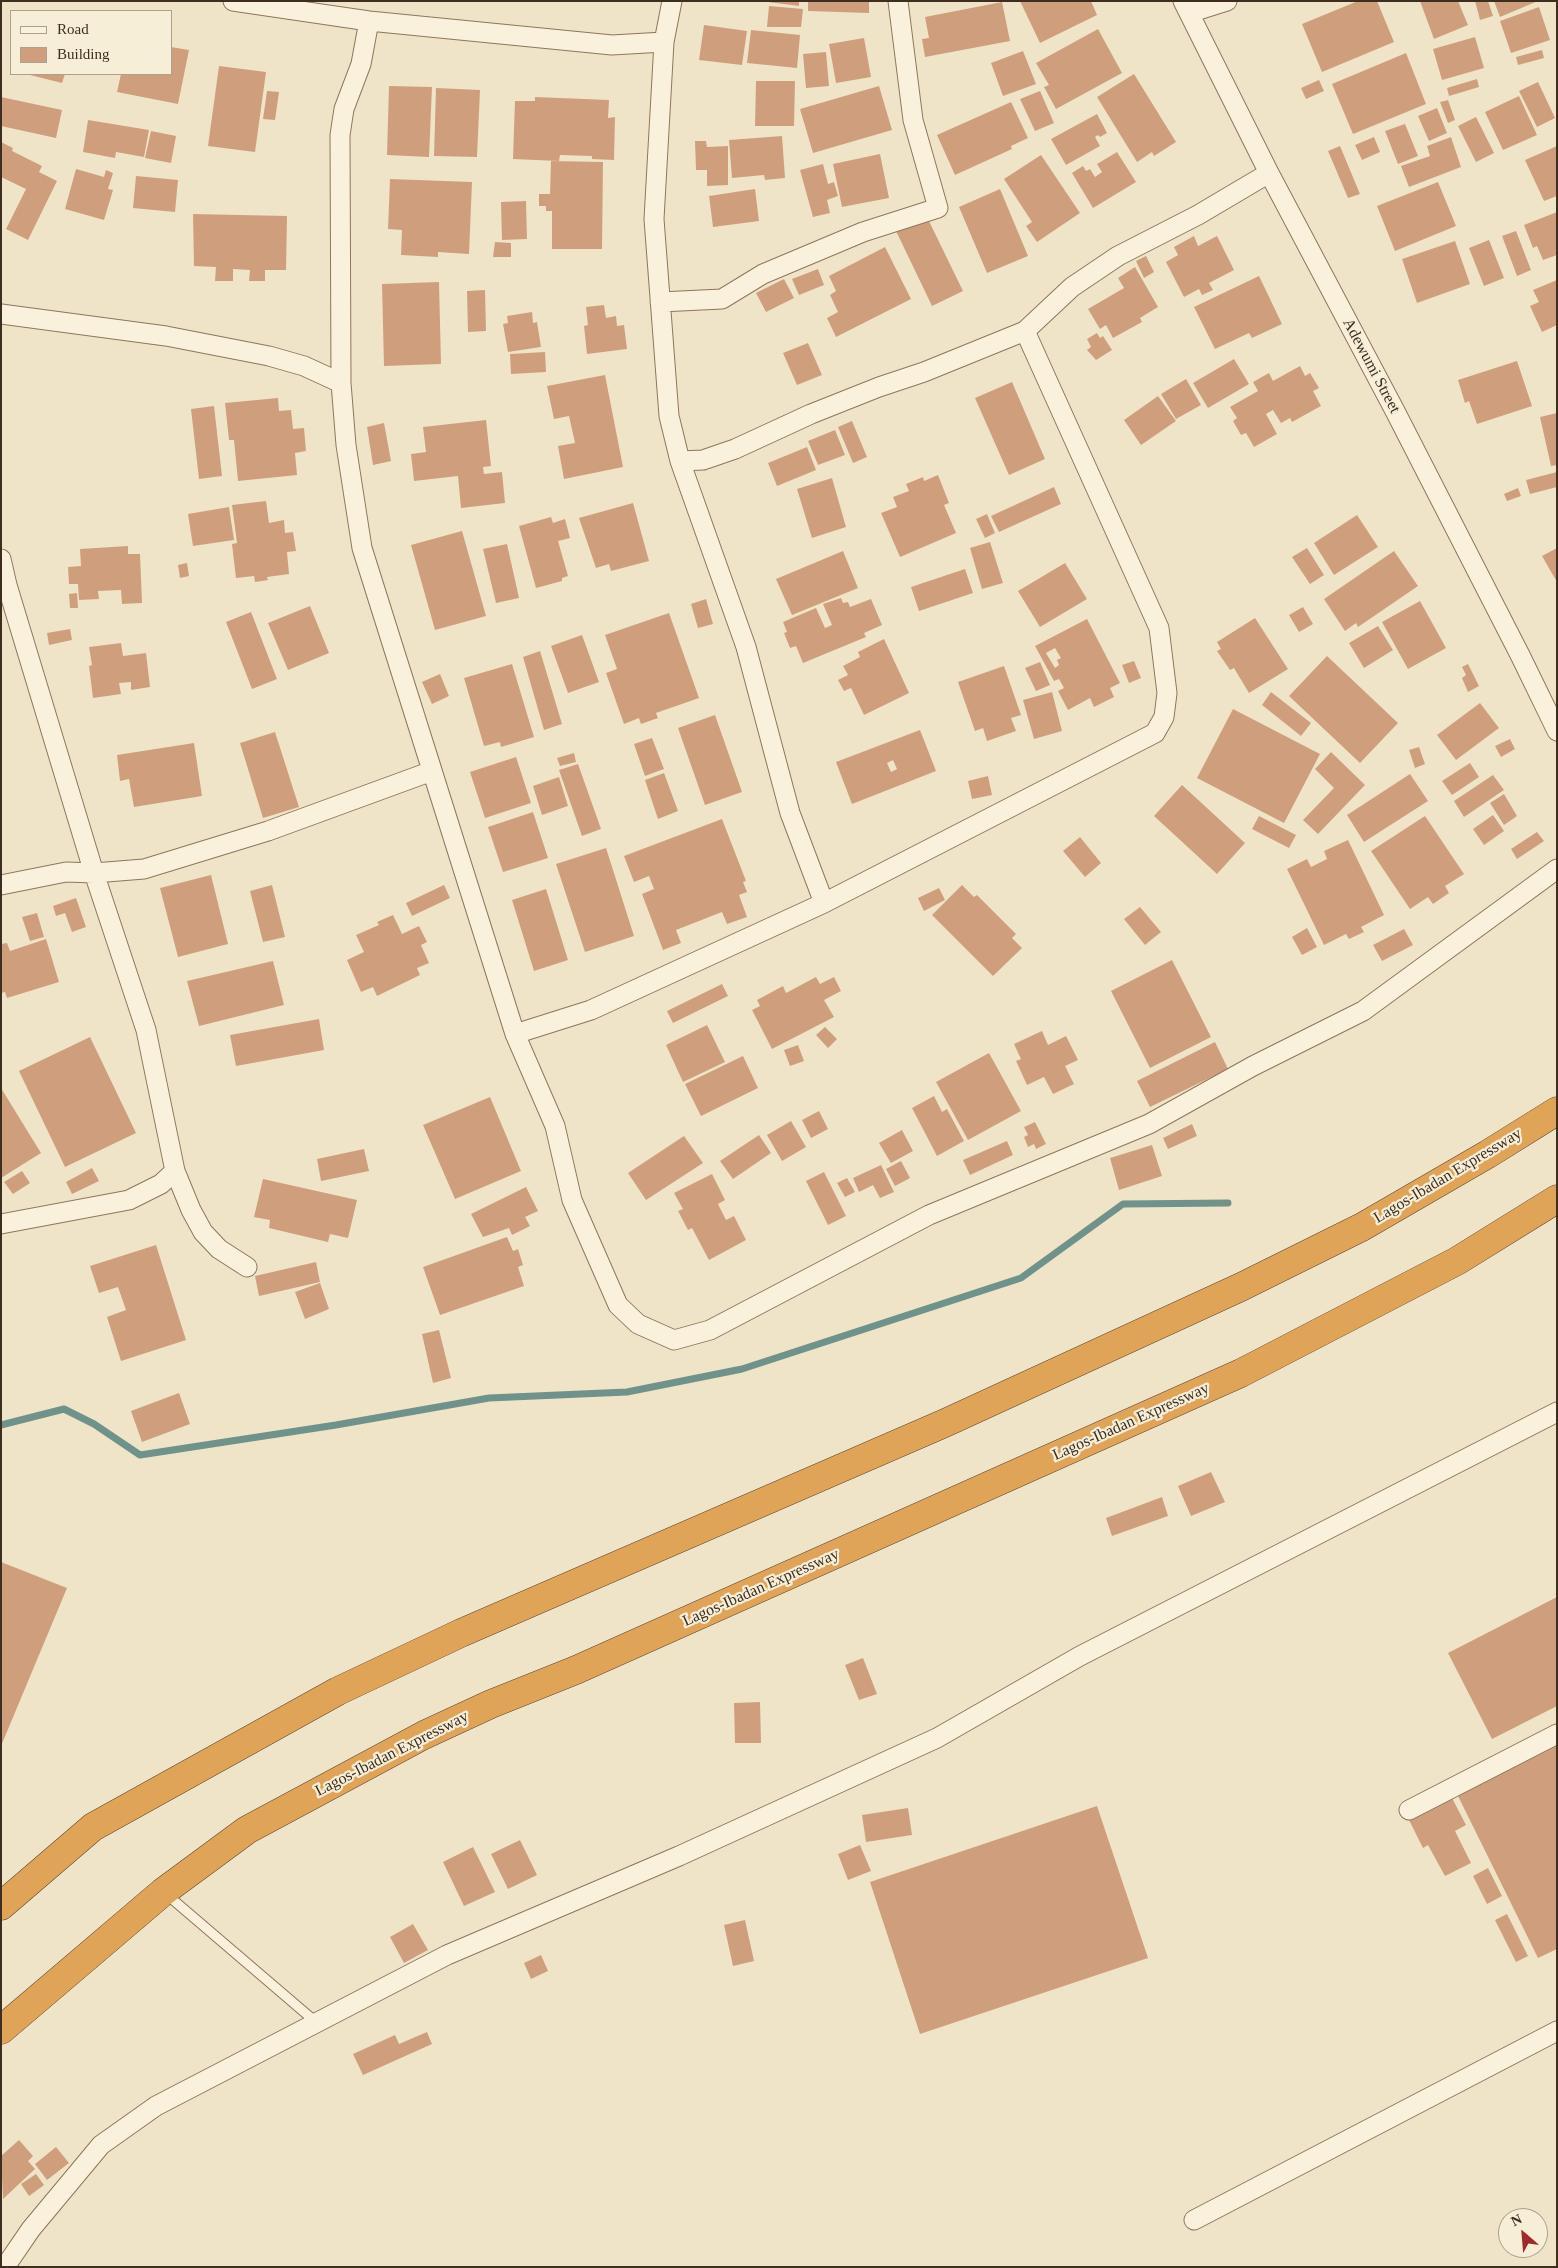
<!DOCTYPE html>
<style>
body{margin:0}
#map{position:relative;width:1558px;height:2268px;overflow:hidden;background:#f0e4c8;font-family:"Times New Roman",serif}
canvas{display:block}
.frame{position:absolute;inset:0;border:2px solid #3d2e20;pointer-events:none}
.legend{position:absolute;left:10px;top:10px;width:162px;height:65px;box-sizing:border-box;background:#f7eed8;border:1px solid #ada18e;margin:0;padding:6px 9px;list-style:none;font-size:15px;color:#3d2e20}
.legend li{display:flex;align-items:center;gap:10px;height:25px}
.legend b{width:25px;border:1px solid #ada18e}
.north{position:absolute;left:1498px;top:2208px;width:50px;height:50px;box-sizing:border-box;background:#f7eed8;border:1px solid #ada18e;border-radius:50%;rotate:333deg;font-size:14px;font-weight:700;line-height:20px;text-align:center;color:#3d2e20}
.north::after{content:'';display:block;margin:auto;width:18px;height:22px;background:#9e2a2b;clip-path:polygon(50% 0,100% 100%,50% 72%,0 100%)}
</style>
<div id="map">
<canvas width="1558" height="2268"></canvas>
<div class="frame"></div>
<ul class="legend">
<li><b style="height:6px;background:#faf1dc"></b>Road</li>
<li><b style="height:14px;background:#cf9f7d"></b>Building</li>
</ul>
<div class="north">N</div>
</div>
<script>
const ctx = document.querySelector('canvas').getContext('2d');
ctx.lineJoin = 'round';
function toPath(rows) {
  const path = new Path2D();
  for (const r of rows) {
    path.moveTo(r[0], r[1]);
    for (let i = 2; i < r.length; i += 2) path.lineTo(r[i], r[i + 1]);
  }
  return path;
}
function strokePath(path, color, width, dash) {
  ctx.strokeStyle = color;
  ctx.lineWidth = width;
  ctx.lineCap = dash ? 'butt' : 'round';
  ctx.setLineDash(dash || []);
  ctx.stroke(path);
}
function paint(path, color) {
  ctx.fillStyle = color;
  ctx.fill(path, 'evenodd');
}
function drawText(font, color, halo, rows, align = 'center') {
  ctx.font = font + ' "Times New Roman",serif';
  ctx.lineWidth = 4.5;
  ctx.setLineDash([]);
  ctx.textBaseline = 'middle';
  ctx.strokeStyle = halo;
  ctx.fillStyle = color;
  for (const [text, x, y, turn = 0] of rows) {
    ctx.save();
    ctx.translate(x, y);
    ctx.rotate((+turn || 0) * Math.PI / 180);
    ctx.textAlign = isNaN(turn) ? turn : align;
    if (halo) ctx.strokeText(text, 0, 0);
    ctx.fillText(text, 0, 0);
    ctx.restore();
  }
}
strokePath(toPath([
 [1,1425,64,1409,94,1424,140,1455,336,1425,489,1398,627,1392,742,1369,1021,1278,1123,1204,1228,1203]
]), '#6f938a', 7);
paint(toPath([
 [760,1,799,1,799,6],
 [808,1,869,1,869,13,808,11],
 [1020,1,1091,1,1097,15,1040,43],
 [1358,1,1377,1,1394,42,1322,72,1302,24],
 [1420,1,1458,1,1468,25,1434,39],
 [1475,1,1488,1,1493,16,1480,20],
 [1494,1,1538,1,1500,17],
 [1002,2,1010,41,925,57,922,39,929,38,925,17],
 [769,6,803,9,801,27,767,27],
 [1539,7,1550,40,1511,53,1500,21],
 [704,25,747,31,742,65,699,60],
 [1098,29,1122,73,1056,109,1044,87,1049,85,1036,63],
 [751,30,800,35,797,68,747,63],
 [1475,37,1484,68,1442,80,1433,49],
 [864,38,871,77,836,83,829,44],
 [171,47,189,50,178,104,117,92,121,74,171,74],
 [1542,50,1544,58,1518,65,1516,57],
 [1023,51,1036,84,1003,96,991,63],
 [826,52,829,86,806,88,803,54],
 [1406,53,1426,104,1353,134,1332,84],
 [219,66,266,72,255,152,208,146],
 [26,74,65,74,62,83],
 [1134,74,1176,142,1154,156,1152,152,1137,162,1097,97],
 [1477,79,1479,87,1449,96,1447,88],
 [1319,80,1324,91,1306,99,1301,88],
 [756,81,795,81,794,126,755,126],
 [1538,82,1555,118,1537,127,1519,91],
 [389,86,432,87,429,157,387,155],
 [879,86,892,130,813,153,800,109],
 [436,88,480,90,477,157,434,156],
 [267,91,279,92,275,120,263,119],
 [1040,91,1054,123,1035,131,1020,99],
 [1519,96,1537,135,1503,150,1485,112],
 [1,97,62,110,56,138,1,126],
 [535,97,609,100,608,118,615,117,614,160,592,159,592,156,560,155,559,161,513,159,515,101,535,101],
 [1448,100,1455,120,1448,123,1440,102],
 [1011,102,1028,138,1011,146,1012,149,955,175,937,135],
 [1437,108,1447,133,1429,141,1418,116],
 [1097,114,1107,133,1100,137,1098,135,1095,137,1100,146,1066,165,1051,139],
 [1476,117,1494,153,1476,162,1458,126],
 [88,120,149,130,144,157,116,152,115,158,83,152],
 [1405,124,1418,156,1398,164,1385,131],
 [151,131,176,136,171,163,145,158],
 [782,136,785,178,765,180,764,175,732,178,729,140],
 [1374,137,1380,152,1362,160,1355,145],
 [1451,137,1461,167,1409,187,1401,166,1430,156,1427,146],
 [695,141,706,141,707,147,728,146,728,185,707,186,707,170,696,170],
 [1,142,13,148,12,151,42,166,39,172,57,181,28,240,6,229,26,189,1,177],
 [1340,146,1360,194,1348,198,1328,151],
 [1557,146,1557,196,1544,201,1525,160],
 [1117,152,1136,182,1093,208,1072,173,1083,166,1086,171,1090,169,1095,177,1102,172,1097,164],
 [880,154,889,198,842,207,833,164],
 [1041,155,1080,213,1037,242,1026,226,1032,222,1004,179],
 [551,161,603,162,602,249,552,249,552,211,546,211,546,206,539,206,539,194,550,194],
 [823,164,828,184,834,182,838,196,827,200,830,213,813,217,800,170],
 [76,169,104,177,106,170,113,173,108,189,113,190,104,220,65,209],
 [136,176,178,180,175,212,133,208],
 [390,179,472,182,469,254,438,252,438,257,401,255,402,230,388,229],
 [1438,182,1456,226,1395,251,1377,206],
 [755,189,759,221,713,227,709,196],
 [1000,189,1028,256,987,273,959,207],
 [526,201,527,239,502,240,501,202],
 [1557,212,1557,255,1543,260,1537,246,1533,248,1524,225],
 [193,214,287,216,286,270,265,270,265,281,249,281,250,270,233,269,233,281,215,281,216,267,194,266],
 [927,217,963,291,932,306,896,231],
 [1516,231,1531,270,1517,276,1502,236],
 [1194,236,1198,246,1217,236,1234,270,1209,283,1213,290,1202,295,1199,289,1184,297,1166,262,1178,255,1174,247],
 [1489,240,1504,278,1484,286,1469,248],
 [1455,241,1470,284,1417,303,1402,259],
 [495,242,511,243,511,257,493,257],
 [885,247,911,299,836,337,827,318,838,312,830,295,836,291,829,276],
 [1146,256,1154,272,1144,278,1136,261],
 [1135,267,1158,307,1140,318,1142,322,1113,338,1106,325,1100,329,1088,309,1124,288,1118,278],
 [818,269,824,285,799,295,792,279],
 [1259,276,1282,324,1252,338,1249,333,1215,349,1194,307],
 [784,279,794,298,766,312,756,293],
 [1557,280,1557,325,1542,332,1530,306,1539,302,1533,290],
 [439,282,441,364,384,366,382,284],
 [485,290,486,331,468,332,467,291],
 [604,305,606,318,616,316,617,326,624,325,627,349,587,354,584,326,588,325,586,307],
 [532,312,533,323,537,322,541,347,508,352,503,324,508,323,507,316],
 [1097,333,1100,338,1103,336,1112,350,1096,360,1087,350,1091,347,1087,339],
 [808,343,822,375,797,385,783,353],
 [545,352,546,372,511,374,510,354],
 [1234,359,1249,384,1208,408,1193,383],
 [1517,361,1532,406,1477,424,1469,401,1465,403,1458,380],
 [1300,366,1305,376,1310,373,1319,388,1313,391,1321,406,1292,422,1290,418,1281,423,1273,410,1266,414,1277,434,1254,447,1246,433,1241,435,1233,421,1237,418,1230,407,1258,391,1253,382,1269,373,1273,381],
 [605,375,623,467,564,479,558,446,575,443,569,416,554,419,547,386],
 [1186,379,1201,405,1176,419,1161,394],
 [1012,382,1045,459,1009,475,975,398],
 [1158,396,1176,421,1141,445,1124,420],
 [278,398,279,411,291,410,293,429,304,428,306,451,295,453,297,475,238,481,234,440,229,440,225,403],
 [214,406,222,476,199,479,191,409],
 [1557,413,1557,465,1551,466,1540,417],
 [486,420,491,466,483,467,484,474,502,472,505,503,461,508,458,476,414,481,411,454,426,452,423,427],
 [852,421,867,457,853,463,838,427],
 [384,423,391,461,373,465,367,427],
 [835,430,845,455,818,465,808,441],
 [807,447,816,470,777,486,768,463],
 [1557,472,1557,487,1530,494,1526,480],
 [938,475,949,503,944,505,956,533,900,557,881,513,897,507,893,497,909,491,906,484,923,477,924,481],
 [832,478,846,527,812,538,797,489],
 [1054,487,1061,504,999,532,991,516],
 [1518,488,1521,496,1507,501,1504,494],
 [266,501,269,523,284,520,285,533,293,532,296,551,287,552,289,574,267,577,268,580,255,582,254,576,236,578,232,544,237,543,232,505],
 [633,503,649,561,611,571,609,564,596,568,579,518],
 [229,507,234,540,193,546,188,514],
 [987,514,995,533,985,538,976,519],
 [1357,515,1378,547,1334,575,1314,543],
 [551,517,553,523,565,519,570,538,558,541,568,576,562,578,562,581,536,588,519,526],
 [462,531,486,616,435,630,411,545],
 [990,542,1003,583,982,589,970,548],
 [507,544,519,598,496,603,483,549],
 [128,546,128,554,140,554,142,603,122,604,121,590,98,591,99,599,79,600,78,584,69,584,68,567,81,566,80,549],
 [1307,548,1324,575,1310,584,1292,557],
 [1557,548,1557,582,1542,556],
 [843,551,858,588,792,615,776,579],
 [1394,551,1418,586,1358,627,1356,623,1345,631,1324,599],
 [187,563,189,576,180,578,178,565],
 [1065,563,1087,599,1040,627,1018,591],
 [965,569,973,593,919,611,911,587],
 [77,593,78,608,70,608,69,594],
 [841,598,843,603,848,602,850,607,871,599,882,625,864,633,866,637,803,663,796,646,790,648,784,633,787,632,783,622,816,608,825,628,832,625,823,604],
 [706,599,713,624,698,628,691,604],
 [1420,601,1446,648,1408,669,1382,622],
 [310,606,329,653,288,670,268,623],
 [1303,607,1313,624,1299,632,1289,615],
 [251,612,277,679,252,689,226,622],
 [669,613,699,698,656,713,658,718,641,724,639,718,624,724,606,673,617,669,605,635],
 [1255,618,1288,669,1249,693,1234,668,1230,670,1217,651,1221,649,1217,642],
 [1087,619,1120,683,1110,688,1114,697,1094,707,1090,698,1068,710,1058,691,1064,688,1059,679,1054,681,1035,646],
 [1055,648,1061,658,1057,660,1059,665,1055,668,1046,653],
 [1378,626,1393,650,1364,668,1349,643],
 [70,629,72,640,49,645,47,633],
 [582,635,599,682,568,693,551,646],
 [884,639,909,693,864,715,851,688,844,691,838,680,848,675,843,666,860,657,858,652],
 [121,643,123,656,146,653,150,687,131,690,131,682,119,683,121,694,93,698,89,666,92,665,89,647],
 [540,651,562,724,544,730,523,657],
 [1327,656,1398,723,1360,763,1289,696],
 [1134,661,1141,678,1129,683,1122,665],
 [1040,662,1050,685,1036,691,1025,668],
 [512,664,534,737,501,747,500,742,484,746,464,678],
 [1468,664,1479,686,1468,692,1462,678,1466,675,1462,667],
 [1004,666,1021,715,1011,718,1016,731,987,741,983,728,975,731,958,682],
 [440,674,449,696,432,704,422,682],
 [1052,692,1062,731,1034,739,1023,700],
 [1271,692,1311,723,1301,736,1262,705],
 [1480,703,1499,728,1456,760,1437,735],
 [1233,709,1320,754,1284,823,1197,778],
 [715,715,742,792,705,805,678,728],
 [920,730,936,771,852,804,836,762],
 [893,760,897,769,891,772,887,763],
 [275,732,299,807,263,818,240,743],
 [652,738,664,769,645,776,634,744],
 [1510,739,1515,749,1501,757,1495,746],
 [194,743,202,796,134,807,129,779,120,781,117,755],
 [1419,747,1425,764,1415,768,1409,750],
 [1331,752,1365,785,1318,834,1303,820,1334,788,1315,769],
 [574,753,576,762,560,766,557,758],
 [516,757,531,803,485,818,470,772],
 [1470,763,1479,777,1452,795,1442,781],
 [578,764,601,829,582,836,559,770],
 [664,773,678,811,658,819,645,780],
 [1410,774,1428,801,1364,842,1347,815],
 [1493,775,1504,790,1464,817,1454,801],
 [988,776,992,795,972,799,968,781],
 [559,777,568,806,542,815,533,786],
 [1182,785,1245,843,1217,874,1154,816],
 [1504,794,1517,816,1504,825,1490,803],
 [533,812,548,858,503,872,488,827],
 [1493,815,1504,831,1484,845,1473,829],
 [1259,816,1296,835,1289,848,1252,829],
 [1425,816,1464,874,1445,886,1449,893,1433,904,1428,897,1410,909,1371,851],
 [722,819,746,881,743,882,747,892,739,895,747,917,727,924,722,912,676,930,681,943,663,950,642,894,654,889,649,876,634,882,624,856],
 [1537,832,1544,841,1517,859,1511,849],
 [1080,837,1101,863,1085,877,1063,851],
 [1348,840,1384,915,1361,927,1364,932,1349,939,1346,934,1324,945,1287,869,1307,859,1311,867,1327,859,1324,851],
 [606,848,634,936,585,952,556,864],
 [211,875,228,944,178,957,160,888],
 [272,885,285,937,263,942,250,891],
 [444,885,450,898,412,916,406,903],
 [962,885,974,897,977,895,1016,934,1012,938,1022,948,993,976,932,915],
 [939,888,945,900,924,911,918,898],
 [546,889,568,960,534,971,512,900],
 [76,898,86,927,72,932,65,913,56,916,53,906],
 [1140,907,1161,932,1145,945,1124,919],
 [37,913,44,937,30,941,22,917],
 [393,915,402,934,419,926,427,942,421,945,429,963,417,968,420,975,377,996,373,987,361,992,347,960,364,952,356,935,379,925,377,922],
 [1307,928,1317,947,1302,955,1292,937],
 [1404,929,1413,945,1382,961,1373,945],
 [46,939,59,982,7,998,5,992,1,993,1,944,7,943,10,951],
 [1172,960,1211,1037,1150,1068,1111,991],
 [273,961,284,1005,199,1026,187,981],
 [816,977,820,984,834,977,841,991,824,1000,834,1017,772,1049,752,1010,760,1006,757,1000,783,986,786,993],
 [722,984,728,996,673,1023,667,1011],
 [319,1019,324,1050,236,1066,230,1035],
 [707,1025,725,1062,683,1082,666,1045],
 [825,1027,837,1039,828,1048,816,1035],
 [1042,1031,1048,1045,1066,1036,1078,1060,1065,1066,1074,1084,1053,1094,1044,1077,1027,1085,1016,1061,1021,1059,1014,1044],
 [90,1037,136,1133,65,1167,19,1071],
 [1215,1042,1228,1069,1150,1107,1137,1081],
 [798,1045,804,1061,790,1066,784,1050],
 [989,1053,1021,1111,968,1140,936,1082],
 [743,1056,758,1088,701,1116,685,1084],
 [1,1088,41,1153,1,1178],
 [934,1096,942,1112,947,1109,964,1141,937,1156,912,1108],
 [490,1097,521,1171,455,1199,423,1125],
 [819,1111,828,1129,811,1138,802,1120],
 [791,1121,806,1147,782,1161,767,1135],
 [1035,1122,1046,1144,1036,1149,1034,1144,1028,1147,1024,1137,1028,1135,1024,1127],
 [1192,1124,1197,1136,1168,1149,1163,1138],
 [902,1130,913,1151,891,1163,879,1143],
 [759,1135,771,1153,733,1179,720,1161],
 [684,1136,703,1163,646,1200,628,1173],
 [1007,1141,1013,1155,970,1175,963,1160],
 [1152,1145,1162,1176,1119,1190,1110,1158],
 [364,1149,369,1171,321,1181,317,1159],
 [901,1161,910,1178,895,1186,886,1169],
 [881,1165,894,1192,880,1198,873,1185,859,1192,853,1178],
 [92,1168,99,1181,72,1194,66,1182],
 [22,1171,30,1183,13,1194,4,1182],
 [824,1172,846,1216,828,1225,806,1181],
 [712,1174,725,1200,718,1204,726,1220,734,1216,746,1240,709,1260,692,1228,688,1230,678,1211,683,1209,674,1193],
 [847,1178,855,1192,845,1197,837,1183],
 [263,1179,357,1200,348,1238,330,1234,328,1242,269,1228,270,1220,254,1217],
 [526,1187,538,1211,525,1217,530,1226,512,1235,509,1228,483,1237,471,1214],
 [507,1237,513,1251,518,1249,523,1265,518,1267,524,1286,440,1315,423,1267],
 [156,1245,186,1340,121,1361,107,1317,126,1310,118,1287,99,1293,90,1266],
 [316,1262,320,1282,259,1296,255,1276],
 [320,1283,329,1309,305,1319,295,1292],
 [439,1330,451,1378,433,1383,422,1334],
 [179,1393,190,1424,142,1442,131,1411],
 [1211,1472,1225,1502,1191,1516,1178,1486],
 [1162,1497,1168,1516,1112,1536,1106,1518],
 [1,1562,67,1588,1,1746],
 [1557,1597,1557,1706,1492,1739,1448,1653],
 [863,1658,877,1694,859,1700,845,1665],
 [760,1702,761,1743,735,1743,734,1703],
 [1557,1742,1557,1949,1538,1958,1456,1792],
 [1452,1798,1466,1825,1455,1831,1471,1863,1445,1876,1428,1845,1423,1848,1409,1820],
 [1097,1806,1148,1958,920,2034,870,1882],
 [908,1808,912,1835,866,1842,862,1815],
 [520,1840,537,1875,508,1889,491,1854],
 [860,1845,871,1871,848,1880,838,1854],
 [473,1847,495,1892,464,1906,443,1862],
 [1488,1868,1502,1896,1487,1904,1473,1876],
 [1507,1914,1528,1956,1516,1962,1495,1920],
 [745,1920,754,1961,733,1966,724,1925],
 [413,1924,428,1950,404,1963,390,1937],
 [541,1955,548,1971,531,1979,524,1963],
 [427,2032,432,2044,363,2075,353,2054,395,2035,399,2044],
 [19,2140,33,2156,28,2161,35,2169,3,2199,1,2156],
 [56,2147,69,2163,47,2180,35,2164],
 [36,2174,44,2185,29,2196,21,2184]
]), '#cf9f7d');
const lane = toPath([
 [165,1893,317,2023]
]);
const street = toPath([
 [233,1,369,21,612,45,664,42],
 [672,1,664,42,654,219,669,416,680,461,746,647,790,813,824,903],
 [1183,1,1269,173,1395,411,1520,655,1557,731],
 [1189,13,1227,1],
 [369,21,361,64,344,109,340,135,341,383,346,445,362,548,515,1034,555,1126,572,1200,618,1305,638,1324,674,1340,710,1330,929,1215,1149,1124,1253,1066,1363,1011,1557,869],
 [660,302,722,299,763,274,863,232,938,208,913,120,898,1],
 [1,314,166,336,269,356,304,366,341,383],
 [680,461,703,460,735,449,811,414,879,387,924,372,1025,331,1072,287,1118,256,1198,215,1269,173],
 [1,559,7,585,94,873,146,1030,175,1171,191,1210,203,1232,219,1249,247,1267],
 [1,885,66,872,94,873,144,869,268,831,432,771],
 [515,1034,591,1010,824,903,1155,733,1164,717,1167,693,1159,628,1025,331],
 [1,1224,129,1200,161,1184,175,1171],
 [1409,1810,1557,1734],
 [1194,2220,1557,2031],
 [5,2267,31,2229,101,2145,156,2106,447,1955,679,1856,937,1738,1080,1656,1557,1412]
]);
const highway = toPath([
 [1,1906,93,1827,338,1691,461,1633,945,1423,1241,1287,1362,1227,1488,1154,1557,1111],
 [1,2030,163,1892,247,1830,424,1735,491,1704,576,1670,1241,1373,1457,1261,1557,1199]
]);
strokePath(lane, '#8d765c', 11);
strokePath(street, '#8d765c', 21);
strokePath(highway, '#5b4430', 29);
strokePath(lane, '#faf1dc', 9);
strokePath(street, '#faf1dc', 19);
strokePath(highway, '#e0a458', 28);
drawText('16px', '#3d2e20', '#f7eed8', [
 ["Adewumi Street",1371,366,62],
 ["Lagos-Ibadan Expressway",1448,1176,-31],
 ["Lagos-Ibadan Expressway",1131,1422,-24],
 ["Lagos-Ibadan Expressway",761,1588,-24],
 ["Lagos-Ibadan Expressway",392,1754,-27]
]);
</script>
